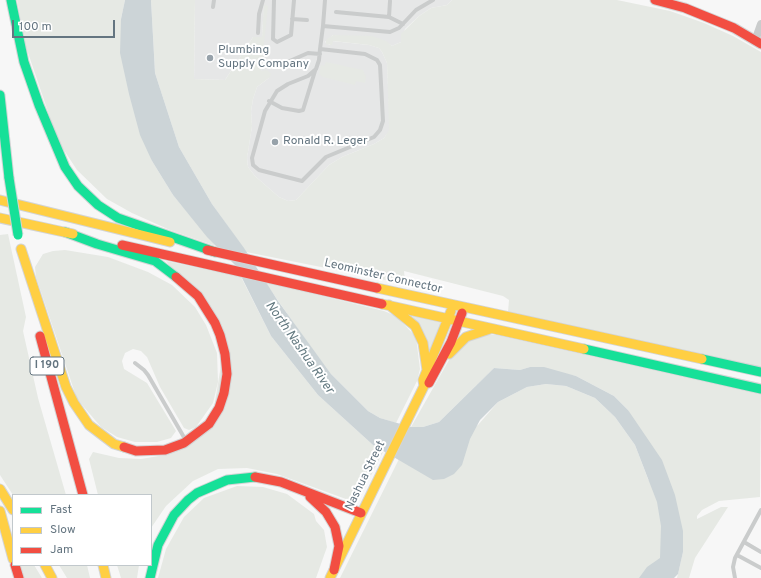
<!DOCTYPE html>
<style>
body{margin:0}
#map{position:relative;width:761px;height:578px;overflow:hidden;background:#f7f7f7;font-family:Overpass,sans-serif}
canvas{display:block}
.legend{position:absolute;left:12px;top:494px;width:140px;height:72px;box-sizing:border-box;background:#fff;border:1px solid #c1c8cc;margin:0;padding:5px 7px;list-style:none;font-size:12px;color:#647580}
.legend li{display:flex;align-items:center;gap:8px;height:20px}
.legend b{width:20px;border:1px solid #c1c8cc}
.scale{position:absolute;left:12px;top:20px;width:103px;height:18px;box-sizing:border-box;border:2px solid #647580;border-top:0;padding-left:5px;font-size:12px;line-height:14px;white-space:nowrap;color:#647580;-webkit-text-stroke:3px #fff;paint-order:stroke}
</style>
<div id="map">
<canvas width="761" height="578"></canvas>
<ul class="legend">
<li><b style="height:5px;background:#16e098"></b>Fast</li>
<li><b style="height:5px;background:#ffcf43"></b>Slow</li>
<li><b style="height:5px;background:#f24e42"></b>Jam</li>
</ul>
<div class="scale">100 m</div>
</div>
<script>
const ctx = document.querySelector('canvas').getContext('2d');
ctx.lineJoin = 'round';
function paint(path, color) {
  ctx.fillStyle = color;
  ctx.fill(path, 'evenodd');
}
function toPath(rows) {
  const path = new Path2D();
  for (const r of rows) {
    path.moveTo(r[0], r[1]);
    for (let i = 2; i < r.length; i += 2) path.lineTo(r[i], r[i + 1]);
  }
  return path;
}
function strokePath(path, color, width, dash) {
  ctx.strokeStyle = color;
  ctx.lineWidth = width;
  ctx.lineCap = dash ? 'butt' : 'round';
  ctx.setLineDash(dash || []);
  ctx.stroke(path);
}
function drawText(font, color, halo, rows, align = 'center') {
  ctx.font = font + ' Overpass,sans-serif';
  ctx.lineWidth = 4;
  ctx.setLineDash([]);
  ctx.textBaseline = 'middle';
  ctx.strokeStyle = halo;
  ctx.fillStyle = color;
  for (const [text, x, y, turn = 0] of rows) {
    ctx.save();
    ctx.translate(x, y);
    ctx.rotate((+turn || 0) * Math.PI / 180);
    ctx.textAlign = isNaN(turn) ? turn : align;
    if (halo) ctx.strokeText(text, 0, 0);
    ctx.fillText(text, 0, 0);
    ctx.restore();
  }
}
paint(toPath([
 [195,0,452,0,447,5,431,8,419,16,405,29,401,42,392,46,389,44,333,35,325,42,330,45,332,41,369,45,379,48,382,52,387,63,390,130,384,138,374,144,342,157,329,165,296,200,288,201,279,197,255,176,248,167,247,158,252,126,251,111,253,99,257,87,269,78,261,72,264,5,262,37,253,37,225,80,194,79]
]), '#e6e7e7');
paint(toPath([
 [17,0,125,0,121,19,152,161,173,195,216,246,170,230,132,213,107,199,77,170,58,141,25,44],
 [151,0,195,0,194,79,225,80,253,37,262,37,264,5,268,6,261,71,267,70,271,74,269,78,257,87,253,99,251,111,252,126,247,158,248,167,255,176,279,197,288,201,296,200,329,165,342,157,374,144,384,138,389,130,387,63,382,52,379,48,369,45,333,41,332,45,326,44,326,40,333,35,372,36,386,41,392,46,401,42,401,34,419,16,431,8,447,5,452,0,617,0,670,11,704,23,733,36,761,52,761,371,508,312,509,300,503,296,404,271,405,281,391,281,246,252,212,204,179,147,155,73],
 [326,62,363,70,366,77,365,83,356,81,355,85,323,77,319,74,321,65,324,66],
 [8,234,26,317,23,331,38,398,66,495,13,495,0,475,0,235],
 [65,250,108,257,148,272,172,285,195,307,206,325,217,353,218,382,213,403,196,427,189,430,184,428,160,387,147,357,141,351,133,349,125,353,122,361,124,369,147,383,176,431,171,438,157,442,135,442,117,437,101,427,77,399,36,277,35,267,43,254,53,251],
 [166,261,241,277,271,336,318,395,373,445,384,450,357,503,277,474,247,468,218,469,193,481,166,506,151,528,151,495,98,495,89,459,93,452,119,458,141,459,165,455,211,427,225,340],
 [265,282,384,311,396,316,416,337,420,369,417,381,396,423,380,418,368,411,331,374,312,349],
 [412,315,440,322,441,325,430,355],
 [487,335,497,335,761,394,760,497,719,501,702,510,697,516,697,519,721,507,728,507,695,558,689,578,677,578,683,552,628,410,614,396,576,376,530,367,520,370,494,368,439,422,423,427,411,427,449,360,466,341],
 [546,384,566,386,595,398,615,417,635,445,648,479,660,497,665,578,340,578,399,459,404,461,478,425,498,402,527,387],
 [237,486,263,487,287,494,314,514,316,521,324,530,327,547,316,578,158,578,166,549,184,517,204,498],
 [20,565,34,565,42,578,24,578],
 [59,565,87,565,90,578,67,578],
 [117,565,139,565,137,578,121,578]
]), '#e6e9e4');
paint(toPath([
 [125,0,151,0,155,73,179,147,212,204,244,248,278,301,331,374,368,411,380,418,411,427,423,427,439,422,494,368,520,370,530,367,544,367,576,376,614,396,628,410,662,460,675,495,683,531,683,552,678,574,674,578,639,578,647,567,660,558,661,526,657,502,635,445,615,417,595,398,566,386,546,384,527,387,498,402,480,420,470,439,462,465,454,474,444,479,433,480,373,445,318,395,271,336,236,266,207,237,173,195,152,161,140,135,129,94,120,53,121,19]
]), '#ccd4d7');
const fast = toPath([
 [11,0,24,62,39,105,65,167,78,186,98,205,118,218,215,252],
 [0,95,9,178],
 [65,232,97,244,155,261,176,277],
 [584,349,761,389],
 [702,359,761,372],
 [150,578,158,545,174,515,188,500,197,493,227,480,255,477]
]);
const slow = toPath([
 [0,200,170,242],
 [0,218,73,234],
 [21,249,66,387,74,403,89,425,114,444,124,447],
 [377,288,702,359],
 [382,304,584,349],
 [389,305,415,326,423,343,427,370],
 [449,354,466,337,490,329],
 [0,489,13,510],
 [0,511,13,559],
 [45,565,52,578],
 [103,565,106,578],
 [330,578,424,386,423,380,451,311]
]);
const jam = toPath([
 [655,0,685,8,734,28,761,44],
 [122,245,382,304],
 [207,250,377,288],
 [40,336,83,495],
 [429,383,451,342,462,313],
 [124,447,136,451,165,450,184,443,209,424,219,408,224,393,227,374,225,354,220,335,215,323,198,296,176,277],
 [255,477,281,482,361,513],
 [310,497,326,512,335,527,339,546,334,570],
 [15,565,19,578]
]);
strokePath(fast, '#d3d4d5', 11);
strokePath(slow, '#d3d4d5', 11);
strokePath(jam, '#d3d4d5', 11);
strokePath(toPath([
 [274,0,273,39,277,42,291,35,294,0],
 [325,0,323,26,390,32,399,28,416,10,433,0],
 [213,7,214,0],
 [336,12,389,17,403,24],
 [389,17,390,1],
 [292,19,307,20],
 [258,33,259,14,263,0],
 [320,49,365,54,377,60,380,65,383,121,380,130,374,137,326,157,302,181,259,170,253,165,252,158,265,111,277,91,288,84,308,76,316,69,319,60,320,49,323,26],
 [276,67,308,53,320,54],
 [269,101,282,108,299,111,303,110,315,71],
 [135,363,144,370,148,375,185,439],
 [744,542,761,552],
 [737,555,761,568],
 [735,578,733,567,735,558,761,510]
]), '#cacccc', 4);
strokePath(toPath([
 [755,41,761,24]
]), '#cacccc', 8);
strokePath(fast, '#16e098', 9);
strokePath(slow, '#ffcf43', 9);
strokePath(jam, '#f24e42', 9);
const fastBridge = toPath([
 [9,178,18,235]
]);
strokePath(fastBridge, '#d3d4d4', 11, []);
strokePath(fastBridge, '#16e098', 9);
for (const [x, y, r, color] of [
 [210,58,4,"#97a2aa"],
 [275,142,4,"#97a2aa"]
]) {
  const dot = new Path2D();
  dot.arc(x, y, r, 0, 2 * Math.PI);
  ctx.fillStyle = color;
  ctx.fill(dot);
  strokePath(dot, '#fff', 1.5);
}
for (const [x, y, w] of [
 [47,366,34]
]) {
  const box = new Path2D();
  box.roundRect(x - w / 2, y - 9, w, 18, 3);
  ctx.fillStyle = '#fff';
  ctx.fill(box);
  strokePath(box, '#647580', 1);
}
drawText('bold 11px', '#647580', null, [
 ["I 190",47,366]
]);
drawText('12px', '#647580', '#fff', [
 ["Plumbing",218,51],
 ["Supply Company",218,65],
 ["Ronald R. Leger",283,142]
], 'left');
drawText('12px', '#647580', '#fff', [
 ["Leominster Connector",383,277,13],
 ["Nashua Street",366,476,-64]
]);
drawText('italic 13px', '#647a81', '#fff', [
 ["North Nashua River",299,348,55]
]);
</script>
